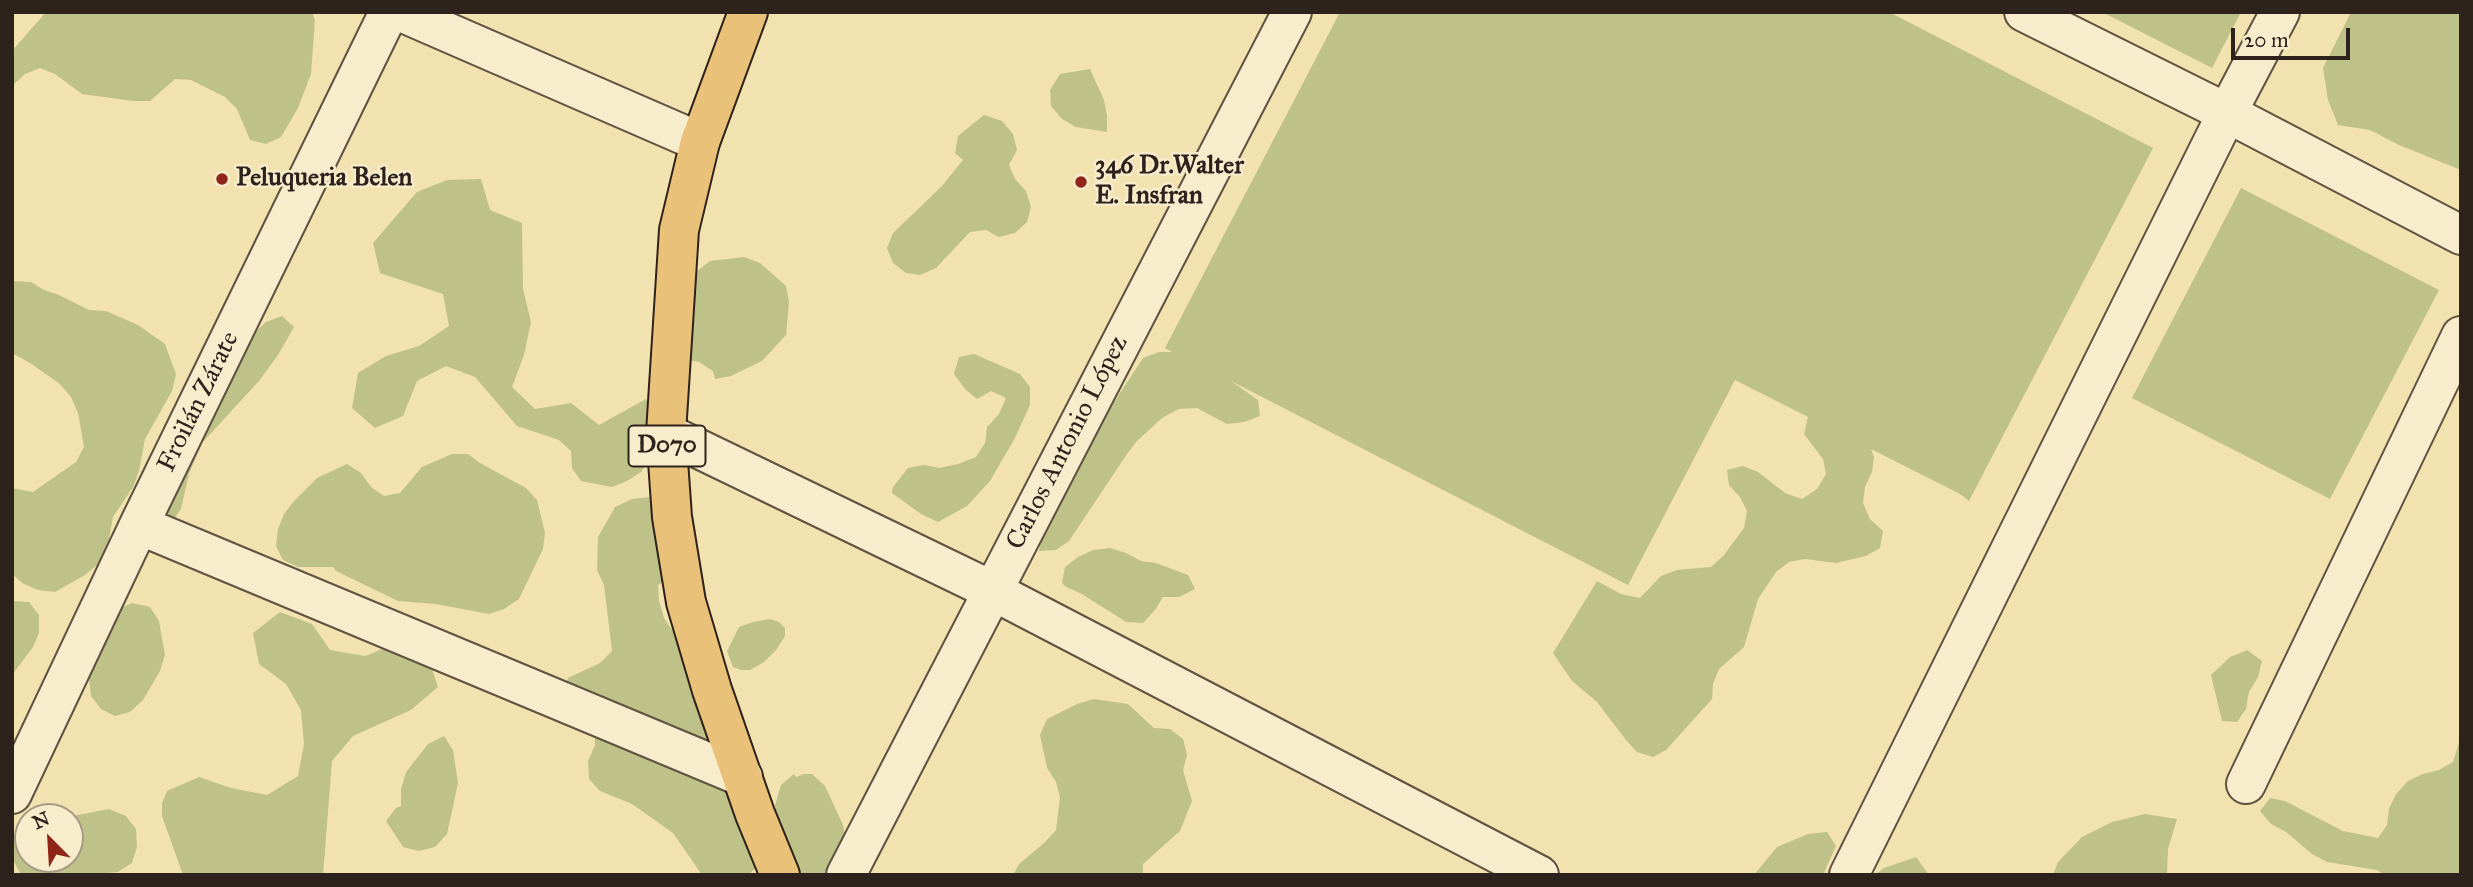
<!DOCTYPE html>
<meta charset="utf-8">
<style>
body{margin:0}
#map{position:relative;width:2473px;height:887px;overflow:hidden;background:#f2e2af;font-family:"IM FELL Great Primer",serif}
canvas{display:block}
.frame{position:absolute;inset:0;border:14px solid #2e221c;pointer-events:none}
.north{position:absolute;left:14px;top:803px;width:70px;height:70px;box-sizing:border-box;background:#f7eccb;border:2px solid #a79b85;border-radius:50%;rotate:336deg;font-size:19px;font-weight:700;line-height:28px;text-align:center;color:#2e221c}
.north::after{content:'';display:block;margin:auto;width:24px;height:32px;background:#8f2418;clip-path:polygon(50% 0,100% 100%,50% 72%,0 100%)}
.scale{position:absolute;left:2231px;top:28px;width:119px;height:32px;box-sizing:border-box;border:4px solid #2e221c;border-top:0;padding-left:9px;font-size:21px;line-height:24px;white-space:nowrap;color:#2e221c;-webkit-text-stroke:5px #f7eccb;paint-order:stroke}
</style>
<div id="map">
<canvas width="2473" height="887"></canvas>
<div class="frame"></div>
<div class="north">N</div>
<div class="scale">20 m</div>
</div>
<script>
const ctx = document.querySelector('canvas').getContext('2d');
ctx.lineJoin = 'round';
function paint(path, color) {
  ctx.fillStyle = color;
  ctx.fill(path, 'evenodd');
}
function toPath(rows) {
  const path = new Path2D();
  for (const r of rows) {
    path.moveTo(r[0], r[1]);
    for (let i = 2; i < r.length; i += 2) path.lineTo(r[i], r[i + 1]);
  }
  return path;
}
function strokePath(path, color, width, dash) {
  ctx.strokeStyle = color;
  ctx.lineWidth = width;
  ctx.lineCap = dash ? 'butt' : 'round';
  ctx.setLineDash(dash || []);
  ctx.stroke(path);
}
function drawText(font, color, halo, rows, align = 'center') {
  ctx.font = font + ' "IM FELL Great Primer",serif';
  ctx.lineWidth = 5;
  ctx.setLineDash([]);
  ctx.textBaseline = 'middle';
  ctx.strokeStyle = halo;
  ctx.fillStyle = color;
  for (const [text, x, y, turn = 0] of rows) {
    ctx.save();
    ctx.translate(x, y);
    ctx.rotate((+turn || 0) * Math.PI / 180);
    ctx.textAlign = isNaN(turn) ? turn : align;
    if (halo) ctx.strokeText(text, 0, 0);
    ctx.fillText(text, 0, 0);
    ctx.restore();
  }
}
paint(toPath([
 [46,12,312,12,315,20,311,74,298,108,281,137,266,144,250,140,237,109,225,97,191,80,175,79,150,101,133,101,82,94,55,74,40,68,25,74,12,86,12,51],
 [1340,12,1889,12,2153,148,1969,501,1960,494,1871,449,1874,457,1872,472,1865,487,1863,503,1870,519,1883,531,1880,548,1866,556,1836,563,1805,559,1789,562,1776,572,1758,599,1744,647,1719,669,1713,684,1712,699,1666,750,1653,757,1637,752,1626,740,1597,702,1572,681,1553,653,1597,581,1621,594,1640,598,1661,576,1677,570,1711,567,1724,555,1744,528,1747,511,1740,497,1729,485,1727,470,1743,466,1758,472,1785,493,1802,499,1817,489,1826,474,1823,459,1804,434,1808,417,1735,380,1628,585,1231,381,1258,400,1260,416,1244,422,1227,424,1197,408,1179,409,1162,418,1137,441,1127,454,1069,541,1056,550,1039,551,1041,539,1060,484,1143,358,1159,352,1172,352,1165,348],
 [2102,12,2241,12,2212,68],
 [2351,12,2461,12,2461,170,2399,145,2370,130,2338,125,2328,100,2323,68],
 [1090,69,1104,100,1107,116,1107,132,1076,127,1062,119,1051,106,1050,90,1060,74],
 [984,115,1002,121,1013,134,1017,150,1009,165,1015,179,1026,191,1031,207,1027,222,1015,233,999,237,986,230,970,232,936,268,920,275,906,273,893,263,887,248,893,233,941,187,963,160,955,153,958,136],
 [481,179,490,210,522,223,523,289,531,322,524,355,512,387,535,409,571,403,599,425,646,399,659,428,659,446,641,472,627,481,612,487,581,481,572,468,571,451,559,440,517,426,475,377,446,366,417,381,403,416,375,428,352,408,358,373,386,356,419,346,449,326,443,294,380,273,373,243,417,192,447,180],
 [2241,188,2439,290,2330,499,2132,398],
 [744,257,760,263,786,286,789,302,786,335,762,361,731,376,715,379,713,371,699,362,683,359,696,272,710,261],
 [12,281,31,282,44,290,59,295,89,310,106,311,138,325,165,344,176,374,172,391,145,439,139,471,133,487,113,517,107,550,98,564,85,575,55,592,38,590,22,583,12,574,12,488,33,492,76,462,84,447,78,413,71,397,60,384,30,363,12,353],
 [282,316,294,327,278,355,259,381,202,443,189,474,181,509,172,522,164,520,165,488,253,334,266,322],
 [974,354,1020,374,1030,387,1030,405,1015,438,990,481,967,506,938,522,921,514,892,493,893,487,908,468,924,465,939,468,958,464,976,457,985,443,987,427,999,414,1006,398,991,391,977,399,965,389,954,374,959,357],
 [452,454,468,454,480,463,526,488,537,500,545,533,543,549,519,599,504,609,489,614,436,604,398,601,336,571,333,567,298,567,283,560,276,546,278,529,284,514,294,501,317,478,347,464,361,473,371,487,384,496,400,493,422,467],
 [650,497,659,510,667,580,658,585,659,601,664,618,702,674,757,867,748,875,702,875,673,833,632,804,600,791,589,779,588,761,595,745,595,728,562,693,568,678,600,663,612,651,604,585,597,570,598,537,615,507,632,499],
 [1110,548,1126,553,1141,561,1156,563,1188,575,1195,589,1179,597,1163,597,1155,610,1143,623,1126,622,1082,594,1066,587,1062,583,1065,567,1078,557,1093,550],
 [12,601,29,602,39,615,39,633,33,647,12,675],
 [132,603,150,607,159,621,165,655,160,671,143,700,130,712,115,716,101,709,91,696,89,680,90,659,101,616],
 [280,612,312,624,330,650,365,656,397,643,428,657,438,687,411,710,353,736,332,761,323,875,183,875,162,816,162,803,167,791,199,777,231,788,267,795,298,776,304,744,301,710,286,684,259,664,253,633],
 [770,619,779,622,785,628,785,636,776,650,764,662,750,670,741,670,733,667,727,651,739,627,753,622],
 [2247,650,2262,661,2258,677,2249,692,2246,709,2237,722,2222,721,2211,675,2230,657],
 [1094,699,1128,704,1154,728,1170,729,1183,739,1187,755,1183,770,1192,801,1180,831,1143,864,1143,875,1013,875,1019,864,1044,843,1056,830,1060,797,1056,782,1047,768,1040,735,1047,719,1077,704],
 [444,736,453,750,458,783,447,834,435,847,419,851,403,847,386,821,396,808,401,806,401,789,406,772,428,744],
 [2461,736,2461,875,2385,875,2377,870,2327,862,2312,854,2286,832,2271,824,2260,811,2270,798,2285,801,2343,831,2378,838,2387,825,2389,809,2396,794,2408,781,2423,774,2439,770,2453,762],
 [794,774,796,777,804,774,812,774,825,786,843,825,845,834,840,859,826,875,790,875,775,825,774,809,781,785],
 [109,809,126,816,136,829,137,847,132,863,118,872,79,875,21,875,12,858,15,841,28,835,28,859,70,859,70,817,68,817],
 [2145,814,2177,819,2168,849,2167,875,2053,875,2058,862,2082,837,2112,822],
 [1827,832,1836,846,1823,875,1754,875,1777,847,1808,834],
 [1916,857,1929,875,1875,875,1884,868]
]), '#bec288');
const street = toPath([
 [401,12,700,142],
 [2024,12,2227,113,2461,235],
 [666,433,991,590,1539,875],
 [139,525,743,777],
 [2246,784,2461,336],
 [12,794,139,525,389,12],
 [846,875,1292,12],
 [1849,875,2227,113,2280,12]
]);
const primary = toPath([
 [748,12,700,142,679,230,666,433,672,517,686,602,712,690,755,814,780,875]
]);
strokePath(street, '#5f5241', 42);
strokePath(primary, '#2e221c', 42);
strokePath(street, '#f7eccb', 38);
strokePath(primary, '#e9c178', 38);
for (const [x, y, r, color] of [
 [222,179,7,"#8f2418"],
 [1081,182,7,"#8f2418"]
]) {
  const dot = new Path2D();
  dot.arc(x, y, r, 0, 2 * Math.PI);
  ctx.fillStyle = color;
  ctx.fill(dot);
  strokePath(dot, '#f7eccb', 2.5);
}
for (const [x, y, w] of [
 [667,446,77]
]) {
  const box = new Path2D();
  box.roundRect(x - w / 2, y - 20.5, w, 41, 5);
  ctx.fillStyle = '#f7eccb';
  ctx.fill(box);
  strokePath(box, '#2e221c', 2);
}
drawText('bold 24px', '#2e221c', null, [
 ["D070",667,446]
]);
drawText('bold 26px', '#2e221c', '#f7eccb', [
 ["346 Dr.Walter",1095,167],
 ["E. Insfran",1095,197],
 ["Peluqueria Belen",236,179]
], 'left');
drawText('26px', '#2e221c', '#f7eccb', [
 ["Froilán Zárate",199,402,-64],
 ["Carlos Antonio López",1068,443,-63]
]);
</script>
